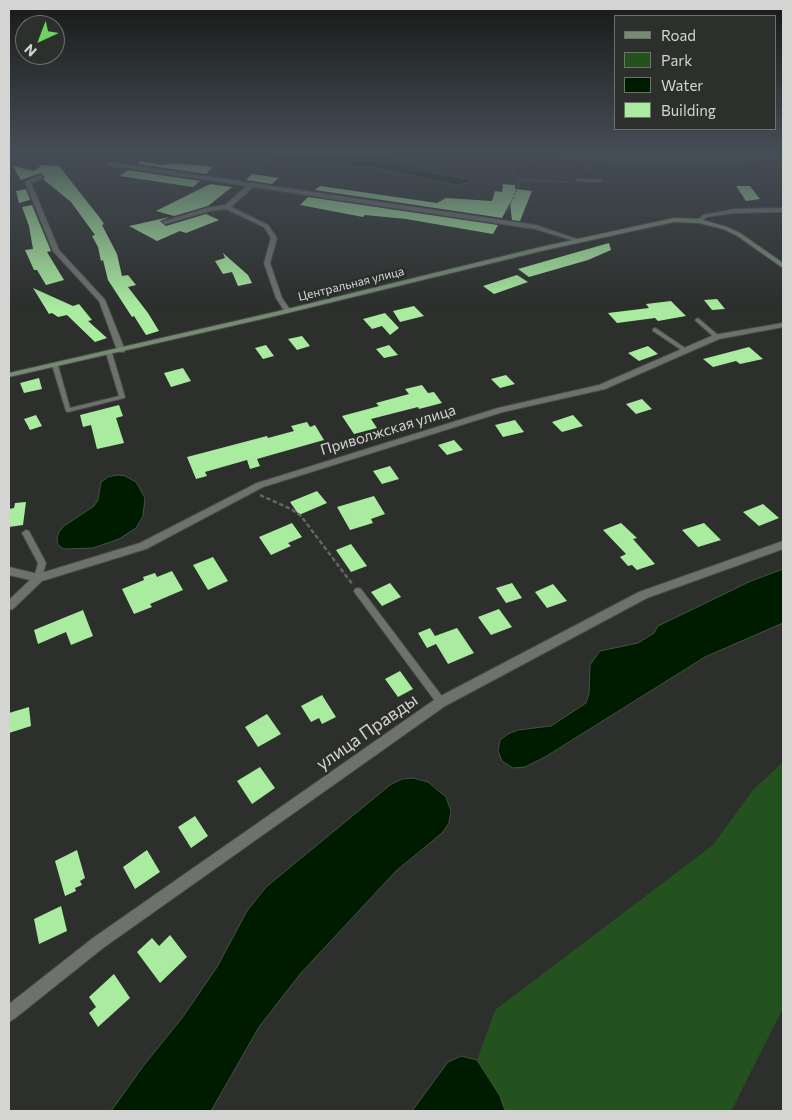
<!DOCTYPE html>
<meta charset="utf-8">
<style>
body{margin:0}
#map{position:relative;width:792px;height:1120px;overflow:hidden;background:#2c2f2c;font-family:Commissioner,sans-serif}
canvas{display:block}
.frame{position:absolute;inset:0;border:10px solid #d4d5d3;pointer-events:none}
.legend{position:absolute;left:614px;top:15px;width:162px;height:115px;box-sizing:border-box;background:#2c2f2c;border:1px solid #6f716f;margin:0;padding:6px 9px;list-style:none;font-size:15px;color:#d4d5d3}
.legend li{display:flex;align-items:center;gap:10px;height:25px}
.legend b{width:25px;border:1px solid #6f716f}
.north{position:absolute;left:15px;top:15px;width:50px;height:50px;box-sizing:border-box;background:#2c2f2c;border:1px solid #6f716f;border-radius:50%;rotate:223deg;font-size:14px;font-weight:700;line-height:20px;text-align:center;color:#d4d5d3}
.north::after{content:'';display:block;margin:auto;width:18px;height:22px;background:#6ed360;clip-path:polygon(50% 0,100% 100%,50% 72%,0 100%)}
</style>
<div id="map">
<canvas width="792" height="1120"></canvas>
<div class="frame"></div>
<ul class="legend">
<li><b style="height:6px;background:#778b73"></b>Road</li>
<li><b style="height:14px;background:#24521e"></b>Park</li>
<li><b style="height:14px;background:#001c00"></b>Water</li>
<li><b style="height:14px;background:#a9ec9f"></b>Building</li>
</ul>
<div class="north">N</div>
</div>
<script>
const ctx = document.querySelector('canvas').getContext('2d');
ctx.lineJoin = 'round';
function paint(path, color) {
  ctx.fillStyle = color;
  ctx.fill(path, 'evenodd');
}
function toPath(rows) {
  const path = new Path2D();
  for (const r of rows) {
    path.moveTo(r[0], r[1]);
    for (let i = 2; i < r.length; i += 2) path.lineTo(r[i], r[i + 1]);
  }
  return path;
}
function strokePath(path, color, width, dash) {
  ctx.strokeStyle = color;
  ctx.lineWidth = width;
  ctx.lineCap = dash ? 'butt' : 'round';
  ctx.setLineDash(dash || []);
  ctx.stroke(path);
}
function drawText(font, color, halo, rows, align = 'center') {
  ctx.font = font + ' Commissioner,sans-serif';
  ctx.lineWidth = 5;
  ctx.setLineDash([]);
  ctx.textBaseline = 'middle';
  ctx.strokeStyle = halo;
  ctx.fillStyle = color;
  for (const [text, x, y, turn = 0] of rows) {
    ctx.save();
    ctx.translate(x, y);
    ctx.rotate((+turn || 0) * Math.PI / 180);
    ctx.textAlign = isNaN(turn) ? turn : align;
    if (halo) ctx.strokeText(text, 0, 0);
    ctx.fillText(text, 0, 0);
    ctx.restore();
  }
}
paint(toPath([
 [475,152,783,152,783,157,740,164,656,167],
 [783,762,783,1008,731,1111,505,1111,500,1096,477,1060,495,1010,713,845,753,790]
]), '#24521e');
const water = toPath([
 [197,152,387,152,395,160,418,168,436,174,469,179,470,182,457,185,376,168,278,162,260,158,197,152],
 [117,475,125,476,136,482,145,498,143,516,136,528,119,539,93,548,64,549,58,545,57,538,59,532,64,526,94,506,98,500,101,482,108,477,117,475],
 [783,569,783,623,705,657,545,757,525,767,513,768,502,761,498,751,500,740,508,734,518,730,551,726,586,703,589,694,590,665,600,651,638,643,654,633,658,626,751,581,783,569],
 [413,778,428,782,446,797,451,811,449,823,442,833,396,871,301,973,259,1027,211,1111,111,1111,144,1065,182,1018,217,967,247,911,266,887,390,785,402,779,413,778],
 [461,1056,477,1060,500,1096,505,1111,412,1111,448,1062,461,1056]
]);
paint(water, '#001c00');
strokePath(water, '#40543f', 1);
paint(toPath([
 [141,161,162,165,176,163,213,167,206,174,137,164],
 [42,165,59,166,100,218,104,224,102,225,117,254,122,276,128,275,136,285,128,287,148,313,159,331,146,335,134,316,132,317,108,280,103,260,101,261,98,247,92,236,95,235,71,202,43,179,45,177,41,173,21,180,13,166,34,171],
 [128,170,200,181,193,187,120,176],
 [252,174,279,178,272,184,246,180],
 [210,184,232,187,208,206,174,216,156,211],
 [503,184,515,185,515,189,532,191,520,221,512,220,510,203,502,218,315,190,320,186,437,203,446,198,492,201,495,191,502,192],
 [736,186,750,186,760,199,746,201],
 [26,189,30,200,19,203,16,191],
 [308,197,498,225,493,234,406,219,365,215,363,217,300,205],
 [32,205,51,251,47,252,64,280,46,285,37,270,34,270,25,250,33,249,29,226,22,207],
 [206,214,219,220,186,233,180,231,157,241,129,226,170,217,160,221,166,226],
 [609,243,611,250,588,260,529,277,518,269],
 [223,253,248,275,252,283,238,286,232,272,223,274,215,261,225,258],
 [517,275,528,282,494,294,483,286],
 [33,288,73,306,79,304,92,320,88,321,107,338,95,342,67,315,58,317,52,313,49,314],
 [717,299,725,309,712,310,704,300],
 [671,301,686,316,658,321,655,318,617,323,608,313,649,308,646,304],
 [414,306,424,316,400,322,393,311],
 [385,313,399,328,390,335,382,326,372,329,363,319],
 [302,336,310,346,297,350,288,339],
 [266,345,274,356,263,359,255,348],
 [389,345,398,355,384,358,376,349],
 [648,346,658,354,639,361,628,353],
 [749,347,763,359,740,364,736,361,713,367,703,359],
 [183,368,191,381,171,387,164,373],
 [506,375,515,384,500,388,491,379],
 [39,378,42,389,24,393,20,383],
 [422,385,428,393,434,392,442,403,419,409,418,407,371,419,377,428,354,434,342,416,379,406,376,403,409,394,405,389],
 [642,399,652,409,636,414,626,404],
 [119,405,123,416,116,418,124,443,97,449,91,425,83,427,80,415],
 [36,415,42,426,30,430,24,419],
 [573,415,583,426,562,432,552,422],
 [515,420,524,432,503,437,495,425],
 [307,422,310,427,315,425,324,440,257,459,260,466,250,469,247,460,205,472,207,476,196,479,187,457,267,436,268,438,294,431,291,426],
 [454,440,463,450,447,455,438,445],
 [390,466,399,479,382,484,373,471],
 [317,491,327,503,299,515,290,502],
 [374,496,385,514,371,519,373,523,350,530,337,507],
 [26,502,23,525,9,527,9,509,14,508,15,503],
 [763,504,779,518,759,526,743,512],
 [292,523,302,537,288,543,291,546,271,555,259,537],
 [621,523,637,538,633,539,655,564,637,570,632,565,628,566,620,557,626,554,603,530],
 [704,523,721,540,698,547,682,530],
 [351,544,367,566,351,572,336,550],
 [213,557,228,581,208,590,193,565],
 [172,571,183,590,150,604,152,607,134,614,122,589,144,580,143,577,155,573,157,577],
 [390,583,401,597,382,606,371,592],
 [512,583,522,598,506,603,496,588],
 [553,584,567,601,547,608,535,592],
 [499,609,512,627,491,635,478,617],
 [83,610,93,636,71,645,66,632,38,644,34,630],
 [430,628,435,636,457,628,474,653,448,664,436,644,427,648,418,633],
 [400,671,413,689,398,697,385,679],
 [322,695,336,717,322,724,319,718,311,722,301,706],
 [29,707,31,726,9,733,9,713],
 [267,714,281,734,258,747,245,727],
 [260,767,275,788,252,804,237,781],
 [195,816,208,836,191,848,178,827],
 [77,850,85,878,80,881,82,885,75,888,76,891,65,896,55,861],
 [147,850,160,872,135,889,123,867],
 [61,906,67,931,39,944,34,919],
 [170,935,187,957,160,983,137,952,152,938,159,946],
 [114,974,130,998,98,1027,89,1013,96,1007,89,997]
]), '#a9ec9f');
const lane = toPath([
 [578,179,600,180,602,181,600,182,577,181,576,180,578,179],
 [698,318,719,336,719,338,715,338,696,321,695,320,698,318],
 [655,328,657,329,688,350,685,352,683,351,653,331,653,329,655,328],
 [109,351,112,353,125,397,124,398,68,412,66,411,52,365,53,364,57,364,58,365,70,408,119,396,106,353,109,351],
 [26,530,29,531,46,563,42,578,41,580,38,581,35,580,34,578,38,563,22,533,26,530],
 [358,588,361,589,444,699,445,702,444,705,441,706,438,705,355,593,354,591,355,589,358,588]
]);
const street = toPath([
 [109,162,536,225,583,241,578,242,535,229,253,187,231,207,268,225,277,238,270,263,282,298,291,311,287,313,285,312,276,298,264,263,271,238,264,227,226,209,210,211,165,224,162,222,207,208,225,205,247,186,107,165,106,164,109,162],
 [40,175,43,177,42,178,31,183,59,250,105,300,125,350,124,352,121,352,117,350,99,301,53,251,25,182,40,175],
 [783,208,783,212,735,213,707,217,699,223,696,221,703,215,735,209,783,208],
 [783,323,783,327,719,339,605,389,503,412,263,487,146,549,42,581,13,609,9,610,9,600,30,580,9,575,9,567,38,574,140,543,257,483,498,408,599,385,714,335,783,323],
 [783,541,783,549,647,598,445,706,103,948,14,1019,9,1022,9,1004,93,938,437,698,639,592,783,541]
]);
const secondary = toPath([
 [674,218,699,219,727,227,740,233,783,263,783,268,736,235,723,229,699,223,674,222,541,251,275,316,9,377,9,373,275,312,541,247,674,218]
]);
strokePath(lane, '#4a4c4a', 2);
strokePath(street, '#4a4c4a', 2);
strokePath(secondary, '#4a4c4a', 2);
strokePath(toPath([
 [533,152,532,161,512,168,512,173,521,180,570,182],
 [576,152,605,154,783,154],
 [580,173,604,155],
 [506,214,521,180]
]), '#636562', 1, [3, 1]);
strokePath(toPath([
 [260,495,291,509,301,516,353,585]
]), '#636562', 2.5, [4.5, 2.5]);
paint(lane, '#6f716e');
paint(street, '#6f716e');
paint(secondary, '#778b73');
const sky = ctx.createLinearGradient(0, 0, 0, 309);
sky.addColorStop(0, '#181a18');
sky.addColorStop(0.49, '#454d56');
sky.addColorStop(1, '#454d5600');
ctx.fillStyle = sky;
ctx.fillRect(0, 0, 792, 309);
drawText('12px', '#d4d5d3', '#2c2f2c', [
 ["Центральная улица",351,284,-14]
]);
drawText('15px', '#d4d5d3', '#2c2f2c', [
 ["Приволжская улица",388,430,-17]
]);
drawText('18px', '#d4d5d3', '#2c2f2c', [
 ["улица Правды",367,732,-35]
]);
</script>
